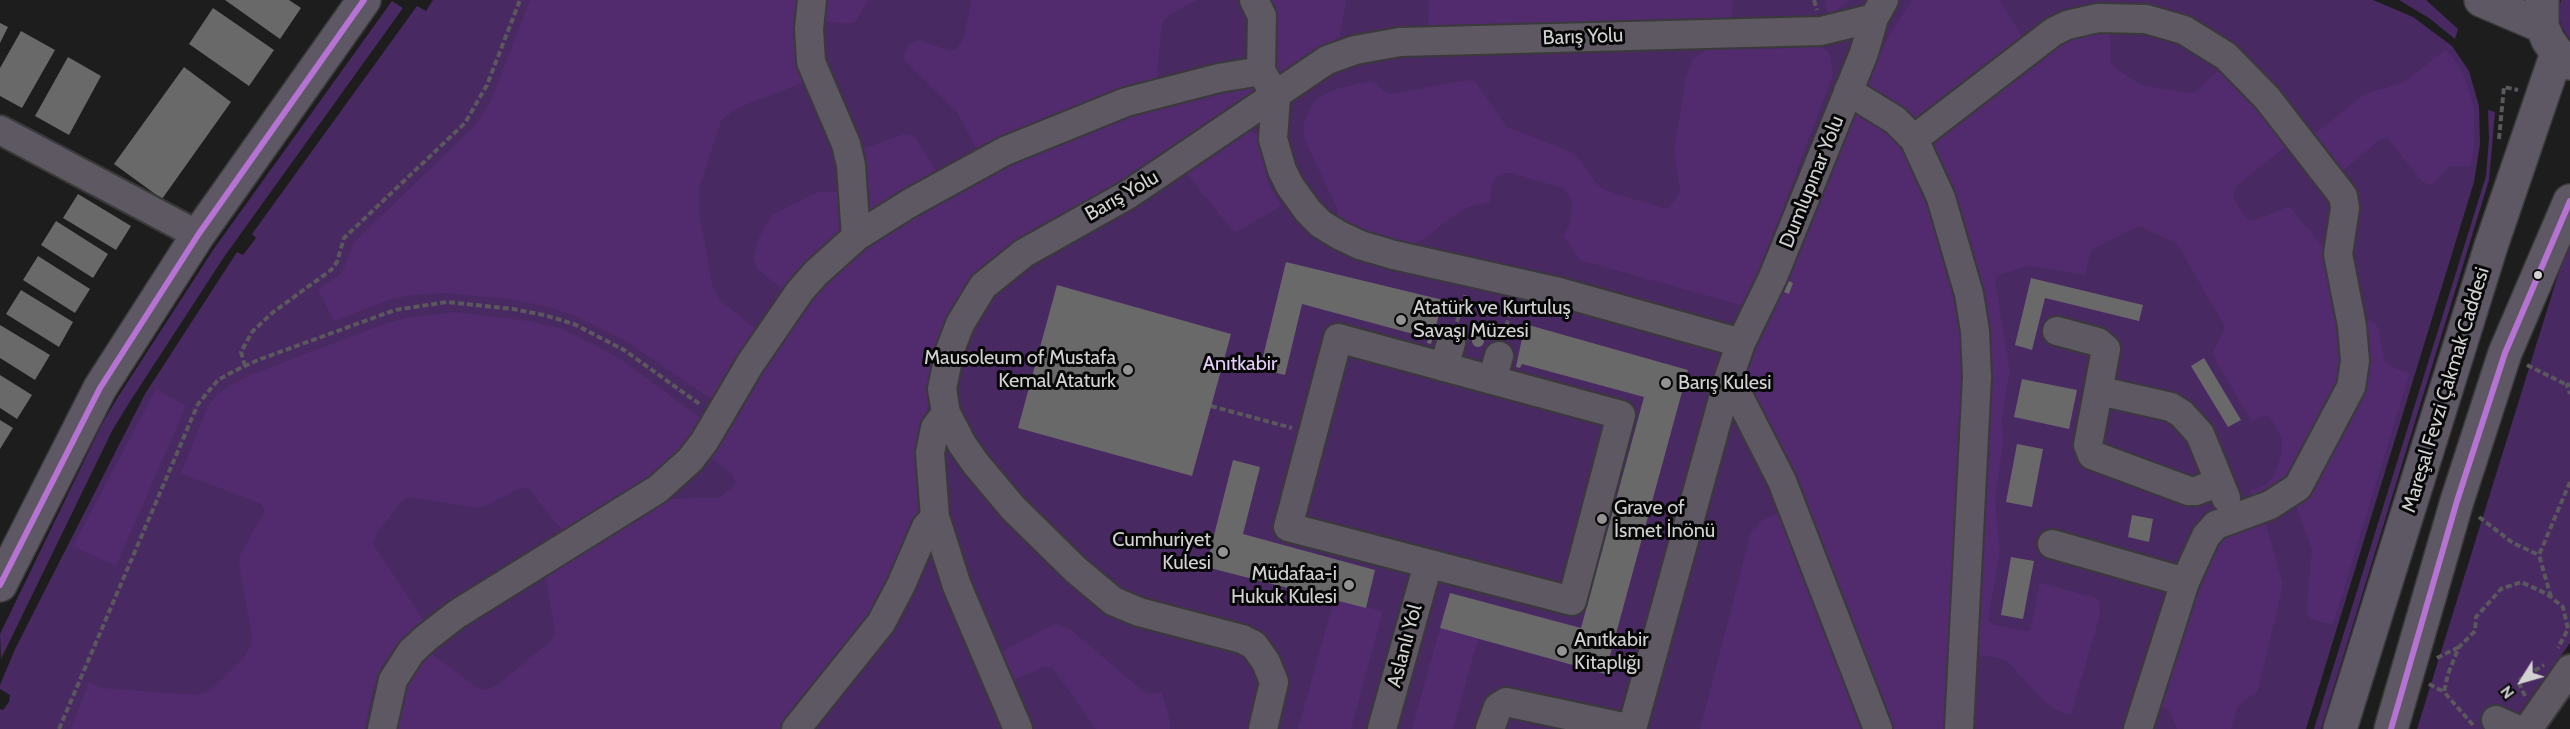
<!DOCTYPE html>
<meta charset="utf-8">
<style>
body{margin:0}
#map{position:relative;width:2570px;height:729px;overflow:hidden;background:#1d1d1e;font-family:Cabin,sans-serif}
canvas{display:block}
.north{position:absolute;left:2492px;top:651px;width:60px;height:60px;-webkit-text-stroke:4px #070708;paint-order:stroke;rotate:233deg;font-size:16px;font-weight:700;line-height:24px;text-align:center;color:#d3d2d3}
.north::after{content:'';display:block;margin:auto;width:21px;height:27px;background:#d3d2d3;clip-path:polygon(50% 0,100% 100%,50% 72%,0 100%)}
</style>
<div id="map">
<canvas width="2570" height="729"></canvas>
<div class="north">N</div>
</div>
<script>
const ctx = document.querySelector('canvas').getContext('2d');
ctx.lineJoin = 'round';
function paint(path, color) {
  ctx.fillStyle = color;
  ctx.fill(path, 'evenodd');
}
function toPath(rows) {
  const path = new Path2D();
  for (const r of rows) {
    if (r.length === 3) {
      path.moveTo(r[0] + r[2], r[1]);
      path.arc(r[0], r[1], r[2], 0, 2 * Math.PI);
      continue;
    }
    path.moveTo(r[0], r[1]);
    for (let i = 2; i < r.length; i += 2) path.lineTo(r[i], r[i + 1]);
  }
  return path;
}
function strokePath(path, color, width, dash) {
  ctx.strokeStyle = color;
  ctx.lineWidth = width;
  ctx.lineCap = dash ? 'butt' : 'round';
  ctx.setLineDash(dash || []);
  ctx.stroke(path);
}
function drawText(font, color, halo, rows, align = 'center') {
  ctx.font = font + ' Cabin,sans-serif';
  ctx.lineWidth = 6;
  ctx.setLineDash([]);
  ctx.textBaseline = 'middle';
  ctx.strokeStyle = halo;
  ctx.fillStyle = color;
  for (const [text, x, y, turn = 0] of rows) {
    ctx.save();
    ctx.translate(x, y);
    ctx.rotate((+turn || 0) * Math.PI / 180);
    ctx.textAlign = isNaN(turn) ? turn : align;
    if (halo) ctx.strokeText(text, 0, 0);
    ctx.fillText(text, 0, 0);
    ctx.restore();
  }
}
paint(toPath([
 [433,0,2373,0,2413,17,2452,46,2469,71,2479,106,2480,144,2474,182,2306,729,0,729,0,709,3,710,9,702,10,695,0,689,0,685,15,649,145,394,237,252,243,255,256,238,252,234,417,6,426,11],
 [2399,0,2426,0,2458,29,2455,39,2429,18],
 [2561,0,2570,0,2570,40,2561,26,2558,11],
 [392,1,403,8,224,257,129,403,112,431,1,659,0,634,101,426,116,400,213,250],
 [2488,110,2495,112,2489,180,2321,729,2314,729,2486,176,2489,139],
 [2570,236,2570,643,2508,729,2417,729]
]), '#492961');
paint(toPath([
 [530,0,797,0,794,16,797,51,805,82,735,109,721,121,699,189,699,212,713,287,720,300,758,331,714,401,626,341,578,317,549,307,508,299,444,293,412,295,389,300,334,321,318,289,342,273,354,242,475,126,490,103],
 [821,0,869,0,855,22,848,24,819,21],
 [971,0,1197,0,1168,16,1162,24,1156,86,979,153,957,112,905,61,903,56,909,44,918,40,950,51,957,49,964,37],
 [1265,0,1346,0,1340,36,1282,76,1276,74],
 [1429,0,1733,0,1732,20,1428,27],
 [1825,0,1851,0,1831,14,1827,11],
 [1912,0,2000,0,2025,41,1920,125,1865,88,1889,35],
 [2110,28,2111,62,2114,67,2133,80,2146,86,2191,93,2197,91,2222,67,2290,143,2240,183,2235,189,2233,197,2246,218,2252,221,2289,206,2327,252,2346,369,2298,472,2253,503,2250,490,2263,486,2273,478,2281,456,2282,439,2270,417,2263,416,2252,422,2218,364,2213,355,2214,349,2223,332,2224,325,2177,244,2139,226,2091,250,2085,275,2029,266,1998,275,1995,280,2010,371,2002,417,2003,444,1995,500,2000,551,1988,621,1994,625,2026,631,2030,630,2040,583,2094,597,2099,601,2100,615,2071,715,2056,710,2045,702,2007,661,1994,657,1971,655,1987,356,1924,142,2062,38],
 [1817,46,1827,50,1831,57,1833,74,1750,296,1746,302,1740,305,1580,260,1563,235,1569,227,1572,204,1569,195,1564,189,1512,173,1502,173,1495,179,1491,188,1490,202,1467,207,1445,222,1427,237,1413,244,1404,245,1352,227,1336,218,1338,212,1336,206,1304,138,1304,123,1312,104,1319,97,1336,89,1370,81,1376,83,1385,92,1391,94,1467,80,1475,81,1507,127,1574,153,1599,186,1605,190,1666,209,1676,199,1680,190,1674,150,1686,77,1693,59,1707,49,1770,49],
 [2446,49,2463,73,2474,107,2474,145,2471,166,2450,166,2433,184,2427,184,2422,181,2387,138,2381,139,2340,173,2312,136,2366,93,2403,83],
 [1233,86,1255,86,1258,90,1155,166,944,333,925,418,922,510,878,609,783,729,390,729,404,678,426,650,478,688,487,690,497,685,551,641,555,634,545,573,667,499,720,497,733,487,735,480,731,473,712,459,709,451,810,297,873,240,1011,162,1088,128,1161,104],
 [1858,109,1888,129,1909,154,1950,257,1967,363,1951,729,1890,729,1744,379,1852,114],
 [1247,129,1259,136,1268,183,1281,206,1237,232,1233,231,1184,170],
 [904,134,911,135,916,138,939,175,868,214,857,151],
 [842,191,842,218,837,236,785,291,757,269,753,258,759,237,773,214,818,192],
 [455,312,530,321,563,329,619,358,706,422,672,463,565,534,529,489,520,488,484,506,476,508,409,497,401,502,377,533,373,544,425,622,394,650,382,666,373,690,365,729,71,729,89,682,104,688,195,695,208,692,214,687,245,656,250,647,252,637,239,565,240,555,265,510,261,504,181,473,207,408,216,396,229,386,250,375,381,325,406,318],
 [2370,321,2376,324,2378,328,2385,362,2397,369,2410,372,2333,625,2312,619,2306,614,2312,550,2294,500,2300,495,2358,322],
 [156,389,186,406,116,566,73,546],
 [1781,512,1867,729,1700,729,1751,532,1761,521],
 [2263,514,2282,582,2282,590,2258,690,2238,706,2231,729,2177,729,2169,710,2153,704,2212,542],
 [1334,600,1383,611,1351,729,1298,729],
 [1054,624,1070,629,1144,692,1149,694,1162,692,1170,721,1170,729,1096,729,1052,667,1043,667,1007,683,995,655],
 [1440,628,1478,639,1453,729,1412,729]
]), '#512b6d');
paint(toPath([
 [225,0,289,0,301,8,280,39],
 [213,8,274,50,249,86,189,44],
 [0,23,8,27,0,43],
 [21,31,55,50,22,108,0,96,0,68],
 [68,57,101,76,69,135,35,116],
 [184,67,231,102,162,199,114,164],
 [78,194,131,226,116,250,63,218],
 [56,221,108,254,93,278,41,245],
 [38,256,90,289,75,313,23,280],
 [1286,262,1443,300,1431,344,1427,343,1428,338,1302,304,1285,375,1260,369],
 [2031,278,2143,305,2139,321,2045,298,2032,350,2015,345],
 [1789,281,1793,283,1789,294,1784,292],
 [1057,285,1231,334,1192,476,1018,428],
 [21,290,73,322,59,347,6,314],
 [1525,324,1688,370,1605,674,1440,628,1450,593,1581,628,1644,397,1522,364,1520,368,1516,367],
 [0,325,50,355,35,380,0,358],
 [1478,341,6],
 [2204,358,2241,420,2228,427,2191,366],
 [0,375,32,395,17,419,0,408],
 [2022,379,2077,390,2069,429,2014,417],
 [0,420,13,428,0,449],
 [2017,444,2043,449,2032,507,2006,502],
 [1233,460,1260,467,1243,534,1375,570,1366,608,1206,567],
 [2132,515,2153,519,2149,542,2128,537],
 [2011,557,2034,561,2023,619,2001,615]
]), '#69696a');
const minor = toPath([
 [812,0,809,29,811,62,846,144,851,165,856,237],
 [1254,0,1262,16,1261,71],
 [1848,91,1895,120,1914,139,1941,198,1969,294,1975,331,1977,377,1959,729],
 [0,130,198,235],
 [1914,139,2053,32,2067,25,2098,18,2146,19,2184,30,2226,56,2267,98,2343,196,2345,208,2338,254,2352,326,2355,361,2351,387,2298,487,2270,505,2216,525,2206,536,2185,582,2138,729],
 [2057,331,2098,342,2106,349,2088,445,2092,455,2189,491,2196,491,2219,482],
 [1338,338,1621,415,1572,601,1288,527,1338,338],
 [1444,367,1451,343],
 [1729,377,1782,481,1878,729],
 [1492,380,1499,356],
 [2100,391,2171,407,2182,414,2200,434,2226,498],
 [946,413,935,428,930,453,935,517,957,586,1018,729],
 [2052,544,2185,582],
 [2496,720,2516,729],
 [382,729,393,680,411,652,426,638,457,614,658,489,690,460,704,442,750,364,800,291,816,273,856,237,910,203,1005,151,1126,102,1219,78,1261,71,1276,96,1273,139,1282,170,1290,186,1308,211,1321,224,1339,235,1360,245,1394,255,1559,292,1741,343],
 [796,729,881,623,901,585,926,527,935,517],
 [1263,729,1274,682,1266,662,1254,645,1242,639,1139,612,1113,601,1076,570,1013,508,976,464,962,444,946,413,942,389,950,350,960,324,983,286,1024,253,1129,194,1327,60,1355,50,1400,42,1821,31,1874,18],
 [1382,729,1428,564],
 [1490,729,1498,707,1506,702,1632,729],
 [1632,729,1729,377,1741,343,1773,277,1864,53,1874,18,1884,0],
 [2528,729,2570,669]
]);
const major = toPath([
 [2481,0,2542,26],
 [2542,0,2542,26,2548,40,2557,53,2570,63],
 [0,585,100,388,198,235,364,0],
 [2340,729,2491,246,2557,53],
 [2391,729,2457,501,2505,353,2570,201]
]);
strokePath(minor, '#3a3a3b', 32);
strokePath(major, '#3a3a3b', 36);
strokePath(toPath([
 [1814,0,1817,10],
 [2499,139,2504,87,2518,90],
 [1457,322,1465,295],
 [1504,335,1512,305],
 [2527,365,2567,385],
 [245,366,241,352,252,332,272,313,331,270,337,262,344,238,465,123,487,85,520,0],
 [2570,384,2567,385,2570,394],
 [1211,406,1292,428],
 [2479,517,2513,543,2539,555],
 [2551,597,2539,555,2570,482],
 [2437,658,2459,647],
 [2429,684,2444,692],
 [2525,696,2518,681,2544,665],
 [2473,725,2444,692,2448,674,2459,647,2475,631,2476,617,2501,589,2521,582,2547,594,2563,607,2568,629,2558,648],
 [59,729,198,404,218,380,234,371,258,360,395,310,447,302,513,309,544,315,574,324,624,350,701,405]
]), '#5a575d', 4, [6, 3]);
strokePath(minor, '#5d5862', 28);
strokePath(major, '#5e5864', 33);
strokePath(toPath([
 [0,585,100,388,198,235,364,0],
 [2391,729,2457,501,2505,353,2570,201]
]), '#b673d3', 6);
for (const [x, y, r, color] of [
 [2538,275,5,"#d3d2d3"],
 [1401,320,6,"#939394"],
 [1128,370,6,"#939394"],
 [1666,383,6,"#939394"],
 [1602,519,6,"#939394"],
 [1223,552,6,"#939394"],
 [1349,585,6,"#939394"],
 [1562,651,6,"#939394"]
]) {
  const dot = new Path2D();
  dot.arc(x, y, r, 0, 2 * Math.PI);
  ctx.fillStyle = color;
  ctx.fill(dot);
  strokePath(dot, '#070708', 2);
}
drawText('20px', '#d3d2d3', '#070708', [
 ["Barış Yolu",1583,37,-2],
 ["Dumlupınar Yolu",1812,182,-68],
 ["Barış Yolu",1122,196,-30],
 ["Mareşal Fevzi Çakmak Caddesi",2446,390,-73],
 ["Aslanlı Yol",1405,646,-75]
]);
drawText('20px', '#d3d2d3', '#070708', [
 ["Atatürk ve Kurtuluş",1413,308],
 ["Savaşı Müzesi",1413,331],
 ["Mausoleum of Mustafa",1116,358,"right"],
 ["Kemal Ataturk",1116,381,"right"],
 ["Barış Kulesi",1678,383],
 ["Grave of",1614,508],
 ["İsmet İnönü",1614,531],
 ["Cumhuriyet",1211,540,"right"],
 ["Kulesi",1211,563,"right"],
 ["Müdafaa-i",1337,574,"right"],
 ["Hukuk Kulesi",1337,597,"right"],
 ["Anıtkabir",1574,640],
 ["Kitaplığı",1574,663]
], 'left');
drawText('20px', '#e5cffa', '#070708', [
 ["Anıtkabir",1240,364]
]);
</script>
